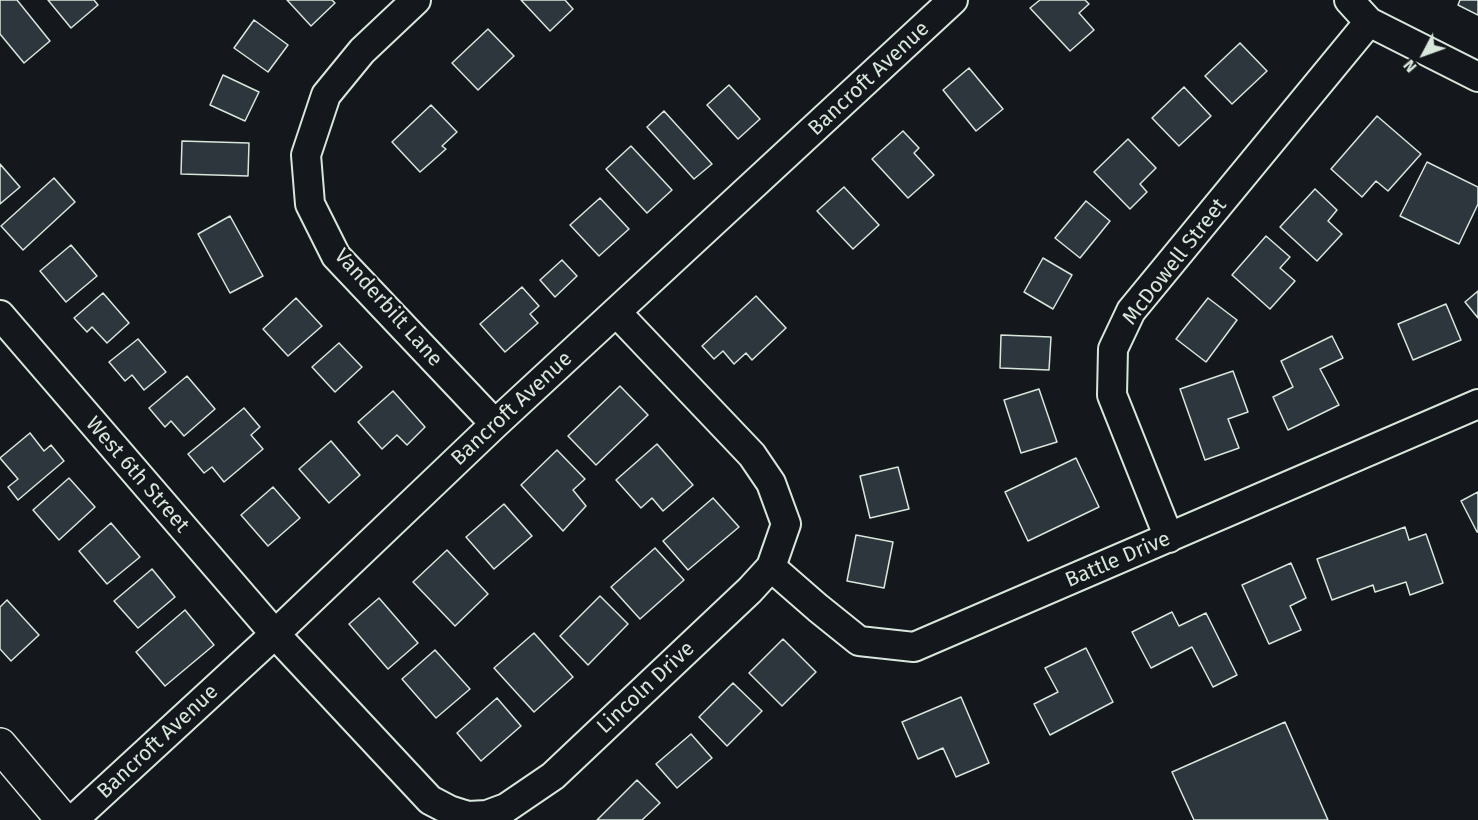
<!DOCTYPE html>
<style>
body{margin:0}
#map{position:relative;width:1478px;height:820px;overflow:hidden;background:#14181c;font-family:"Fira Sans",sans-serif}
canvas{display:block}
.north{position:absolute;left:1394px;top:24px;width:60px;height:60px;-webkit-text-stroke:4px #14181c;paint-order:stroke;rotate:229deg;font-size:16px;font-weight:700;line-height:24px;text-align:center;color:#d8e6dc}
.north::after{content:'';display:block;margin:auto;width:21px;height:27px;background:#d8e6dc;clip-path:polygon(50% 0,100% 100%,50% 72%,0 100%)}
</style>
<div id="map">
<canvas width="1478" height="820"></canvas>
<div class="north">N</div>
</div>
<script>
const ctx = document.querySelector('canvas').getContext('2d');
ctx.lineJoin = 'round';
function paint(path, color) {
  ctx.fillStyle = color;
  ctx.fill(path, 'evenodd');
}
function toPath(rows) {
  const path = new Path2D();
  for (const r of rows) {
    path.moveTo(r[0], r[1]);
    for (let i = 2; i < r.length; i += 2) path.lineTo(r[i], r[i + 1]);
  }
  return path;
}
function strokePath(path, color, width, dash) {
  ctx.strokeStyle = color;
  ctx.lineWidth = width;
  ctx.lineCap = dash ? 'butt' : 'round';
  ctx.setLineDash(dash || []);
  ctx.stroke(path);
}
function drawText(font, color, halo, rows, align = 'center') {
  ctx.font = font + ' "Fira Sans",sans-serif';
  ctx.lineWidth = 4.5;
  ctx.setLineDash([]);
  ctx.textBaseline = 'middle';
  ctx.strokeStyle = halo;
  ctx.fillStyle = color;
  for (const [text, x, y, turn = 0] of rows) {
    ctx.save();
    ctx.translate(x, y);
    ctx.rotate((+turn || 0) * Math.PI / 180);
    ctx.textAlign = isNaN(turn) ? turn : align;
    if (halo) ctx.strokeText(text, 0, 0);
    ctx.fillText(text, 0, 0);
    ctx.restore();
  }
}
const building = toPath([
 [0,0,17,0,50,41,24,63,0,34,0,0],
 [48,0,94,0,98,5,71,28,48,0],
 [287,0,332,0,335,3,311,26,287,0],
 [521,0,565,0,573,9,550,31,521,0],
 [1040,0,1085,0,1089,4,1079,13,1094,30,1070,51,1030,8,1040,0],
 [1460,0,1478,0,1478,15,1458,5,1460,0],
 [254,20,288,45,268,72,234,48,254,20],
 [488,29,514,56,478,90,452,63,488,29],
 [1240,43,1267,71,1232,104,1205,76,1240,43],
 [969,68,1003,109,976,131,943,90,969,68],
 [223,75,259,92,245,121,210,105,223,75],
 [729,85,760,119,738,139,707,105,729,85],
 [1184,87,1211,116,1179,146,1152,118,1184,87],
 [431,105,457,132,442,146,446,149,420,172,392,142,431,105],
 [664,111,712,164,694,179,647,127,664,111],
 [1377,116,1421,154,1388,191,1376,181,1362,197,1331,169,1377,116],
 [903,131,919,148,914,153,934,175,908,198,872,159,903,131],
 [1128,139,1156,168,1140,184,1147,192,1130,209,1094,172,1128,139],
 [182,141,249,143,248,176,181,174,182,141],
 [631,146,672,190,647,213,606,169,631,146],
 [1427,162,1478,187,1478,204,1459,244,1400,216,1427,162],
 [0,164,20,187,0,204,0,164],
 [54,178,75,202,23,250,1,226,54,178],
 [844,187,879,225,853,249,817,211,844,187],
 [1315,189,1337,210,1328,221,1342,234,1317,261,1280,227,1315,189],
 [600,198,629,229,599,256,570,225,600,198],
 [1086,201,1110,221,1080,258,1055,238,1086,201],
 [230,216,263,276,230,293,198,234,230,216],
 [1266,236,1290,257,1280,268,1295,281,1270,309,1232,275,1266,236],
 [71,245,97,276,66,302,40,271,71,245],
 [1043,258,1072,275,1053,309,1024,292,1043,258],
 [562,260,577,276,555,297,540,280,562,260],
 [522,287,539,306,530,314,538,323,505,352,480,324,522,287],
 [1478,291,1478,318,1465,302,1478,291],
 [103,293,129,323,107,343,92,327,87,332,74,318,103,293],
 [756,296,786,328,752,360,746,353,734,364,723,351,714,359,702,346,756,296],
 [296,298,322,326,288,356,263,329,296,298],
 [1208,298,1237,320,1206,362,1176,339,1208,298],
 [1446,304,1461,340,1413,360,1398,324,1446,304],
 [1001,335,1051,337,1049,370,1000,368,1001,335],
 [1332,336,1343,358,1320,369,1339,405,1288,430,1273,397,1293,387,1281,361,1332,336],
 [138,339,166,372,144,390,132,375,125,381,109,362,138,339],
 [339,343,362,367,335,392,312,367,339,343],
 [1233,371,1248,412,1228,419,1239,448,1205,460,1180,389,1233,371],
 [187,376,215,409,184,436,171,421,165,427,149,408,187,376],
 [620,386,648,415,596,465,568,436,620,386],
 [1039,389,1057,442,1021,453,1004,400,1039,389],
 [393,391,425,427,407,445,397,435,382,449,358,422,393,391],
 [244,408,260,427,251,435,263,449,224,482,212,467,204,473,188,454,244,408],
 [30,433,44,451,51,445,64,461,18,500,8,487,18,479,0,458,30,433],
 [331,441,360,475,329,503,299,469,331,441],
 [657,444,693,485,663,511,652,498,641,508,616,480,657,444],
 [557,450,585,479,573,490,586,506,563,531,521,485,557,450],
 [1076,458,1099,507,1028,541,1005,492,1076,458],
 [898,467,909,509,870,518,860,476,898,467],
 [69,478,95,507,59,540,33,510,69,478],
 [273,487,300,518,268,546,241,515,273,487],
 [1478,492,1478,532,1477,532,1461,501,1478,492],
 [713,498,739,527,688,570,663,541,713,498],
 [504,504,532,536,494,569,466,537,504,504],
 [111,523,140,557,107,584,79,551,111,523],
 [1405,527,1409,540,1426,534,1443,583,1410,595,1406,582,1375,592,1373,585,1332,600,1317,559,1405,527],
 [856,535,893,542,884,588,847,581,856,535],
 [655,548,684,580,640,619,611,587,655,548],
 [447,550,488,594,455,626,413,582,447,550],
 [1291,563,1306,598,1290,606,1301,630,1269,644,1242,585,1291,563],
 [152,569,175,597,138,628,114,601,152,569],
 [600,596,628,624,588,665,560,636,600,596],
 [379,598,418,643,388,669,349,624,379,598],
 [7,600,39,635,11,661,0,649,0,607,7,600],
 [185,610,214,645,165,686,136,652,185,610],
 [1172,612,1179,626,1206,613,1237,675,1213,687,1192,647,1151,668,1132,632,1172,612],
 [534,633,573,677,534,712,494,668,534,633],
 [783,639,816,672,782,706,749,673,783,639],
 [1086,648,1113,702,1050,735,1034,704,1058,692,1045,668,1086,648],
 [435,650,470,689,436,718,402,679,435,650],
 [733,683,762,711,727,746,699,717,733,683],
 [961,697,989,763,956,777,943,748,918,759,902,722,961,697],
 [497,698,521,726,481,761,457,733,497,698],
 [1285,722,1328,820,1194,820,1172,772,1285,722],
 [691,734,712,758,677,788,656,764,691,734],
 [637,780,660,803,642,820,597,820,637,780]
]);
paint(building, '#2c363c');
strokePath(building, '#d8e6dc', 1.5);
const minor = toPath([
 [416,0,362,51,326,95,306,155,310,204,336,256,495,424],
 [1349,0,1369,22,1478,77],
 [0,315,275,634,430,800,449,810,468,816,487,815,506,808,553,776,750,590,771,567,786,524,771,483,752,455,617,313],
 [1169,538,1112,395,1113,349,1131,311,1369,22],
 [771,567,818,608,859,641,914,647,1478,404],
 [73,820,275,634,495,424,953,0]
]);
const major = toPath([
 [0,745,63,820]
]);
strokePath(minor, '#d8e6dc', 32);
strokePath(major, '#d8e6dc', 36);
strokePath(minor, '#14181c', 28);
strokePath(major, '#14181c', 33);
drawText('21px', '#d8e6dc', '#14181c', [
 ["Bancroft Avenue",869,79,-43],
 ["McDowell Street",1175,262,-52],
 ["Vanderbilt Lane",388,308,48],
 ["Bancroft Avenue",512,409,-43],
 ["West 6th Street",137,475,49],
 ["Battle Drive",1118,560,-23],
 ["Lincoln Drive",646,688,-43],
 ["Bancroft Avenue",158,742,-43]
]);
</script>
